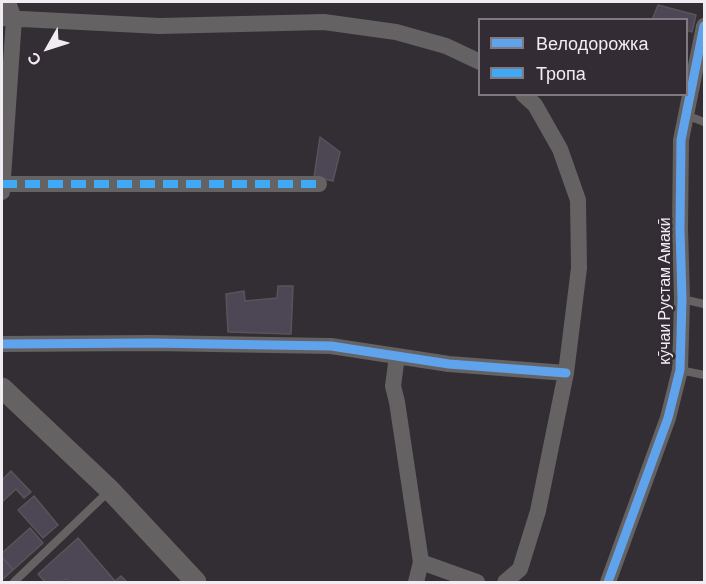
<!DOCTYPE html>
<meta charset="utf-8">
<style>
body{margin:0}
#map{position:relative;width:706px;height:584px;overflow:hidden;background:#322e33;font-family:Barlow,sans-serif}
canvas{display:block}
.frame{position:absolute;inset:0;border:3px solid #f1ecf2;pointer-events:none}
.legend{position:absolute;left:478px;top:18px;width:210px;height:78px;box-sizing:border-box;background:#332c35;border:2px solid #7f7981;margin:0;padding:8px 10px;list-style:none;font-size:18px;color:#f1ecf2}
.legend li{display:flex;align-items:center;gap:12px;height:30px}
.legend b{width:30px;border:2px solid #7f7981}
.north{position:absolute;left:18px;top:18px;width:60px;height:60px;-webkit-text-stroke:4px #332c35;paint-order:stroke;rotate:231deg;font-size:16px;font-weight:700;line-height:24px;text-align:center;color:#f1ecf2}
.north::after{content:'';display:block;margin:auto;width:21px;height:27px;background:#f1ecf2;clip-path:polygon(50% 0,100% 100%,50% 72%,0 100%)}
</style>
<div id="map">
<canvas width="706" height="584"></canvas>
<div class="frame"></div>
<ul class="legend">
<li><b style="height:8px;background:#60a3ed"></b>Велодорожка</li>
<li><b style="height:8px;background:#3fa9f5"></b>Тропа</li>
</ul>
<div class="north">С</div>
</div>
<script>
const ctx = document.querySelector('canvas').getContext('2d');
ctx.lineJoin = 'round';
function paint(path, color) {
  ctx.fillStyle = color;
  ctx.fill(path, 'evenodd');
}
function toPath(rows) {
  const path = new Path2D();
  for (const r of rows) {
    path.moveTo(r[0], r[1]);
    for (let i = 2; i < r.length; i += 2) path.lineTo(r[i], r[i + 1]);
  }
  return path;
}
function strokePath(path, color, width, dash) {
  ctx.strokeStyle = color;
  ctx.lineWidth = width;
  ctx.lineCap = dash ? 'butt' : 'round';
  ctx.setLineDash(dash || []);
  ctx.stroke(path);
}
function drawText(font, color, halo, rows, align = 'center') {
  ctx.font = font + ' Barlow,sans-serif';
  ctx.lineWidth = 5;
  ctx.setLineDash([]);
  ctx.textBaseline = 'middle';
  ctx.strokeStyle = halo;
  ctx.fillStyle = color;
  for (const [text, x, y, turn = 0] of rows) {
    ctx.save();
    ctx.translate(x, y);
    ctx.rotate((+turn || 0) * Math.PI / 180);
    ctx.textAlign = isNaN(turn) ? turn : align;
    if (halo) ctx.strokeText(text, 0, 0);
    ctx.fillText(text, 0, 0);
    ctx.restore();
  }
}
const building = toPath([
 [658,5,696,15,692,32,686,30,686,20,652,20,658,5],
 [320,137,340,152,333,181,314,177,320,137],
 [278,286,293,286,291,334,228,332,226,294,244,291,245,301,277,298,278,286],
 [11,471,31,492,24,498,16,489,2,502,2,480,11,471],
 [34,496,58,525,43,538,18,510,34,496],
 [30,528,43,543,13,570,2,557,2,553,30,528],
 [78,538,115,581,114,582,69,582,66,579,62,582,45,582,38,574,78,538],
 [2,557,13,570,2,580,2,557],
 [121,576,127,582,114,582,115,581,121,576]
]);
paint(building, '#4d4755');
strokePath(building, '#57555a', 1.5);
strokePath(toPath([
 [686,115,704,122],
 [682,299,704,304],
 [680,370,704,375],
 [14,582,109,491]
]), '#646263', 8);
strokePath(toPath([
 [2,18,160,26,324,22,396,32,446,46,480,62],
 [2,184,319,184],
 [2,192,14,19,8,2],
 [2,344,152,343,331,346,449,364,566,373],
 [397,356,393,386,397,402,421,562],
 [416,582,421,562,477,582],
 [505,582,520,569,538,511,566,373,579,268,578,200,560,149,535,105,523,94],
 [608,582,668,418,680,370,682,299,680,229,681,140,704,26]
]), '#646263', 16);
strokePath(toPath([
 [2,388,110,490,196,582]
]), '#646263', 21);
strokePath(toPath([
 [2,184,319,184]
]), '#3fa9f5', 8, [15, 8]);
strokePath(toPath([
 [2,344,152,343,331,346,449,364,566,373],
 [608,582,668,418,680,370,682,299,680,229,681,140,704,26]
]), '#60a3ed', 9);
drawText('16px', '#f1ecf2', '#332c35', [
 ["кӯчаи Рустам Амакӣ",665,291,-90]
]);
</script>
